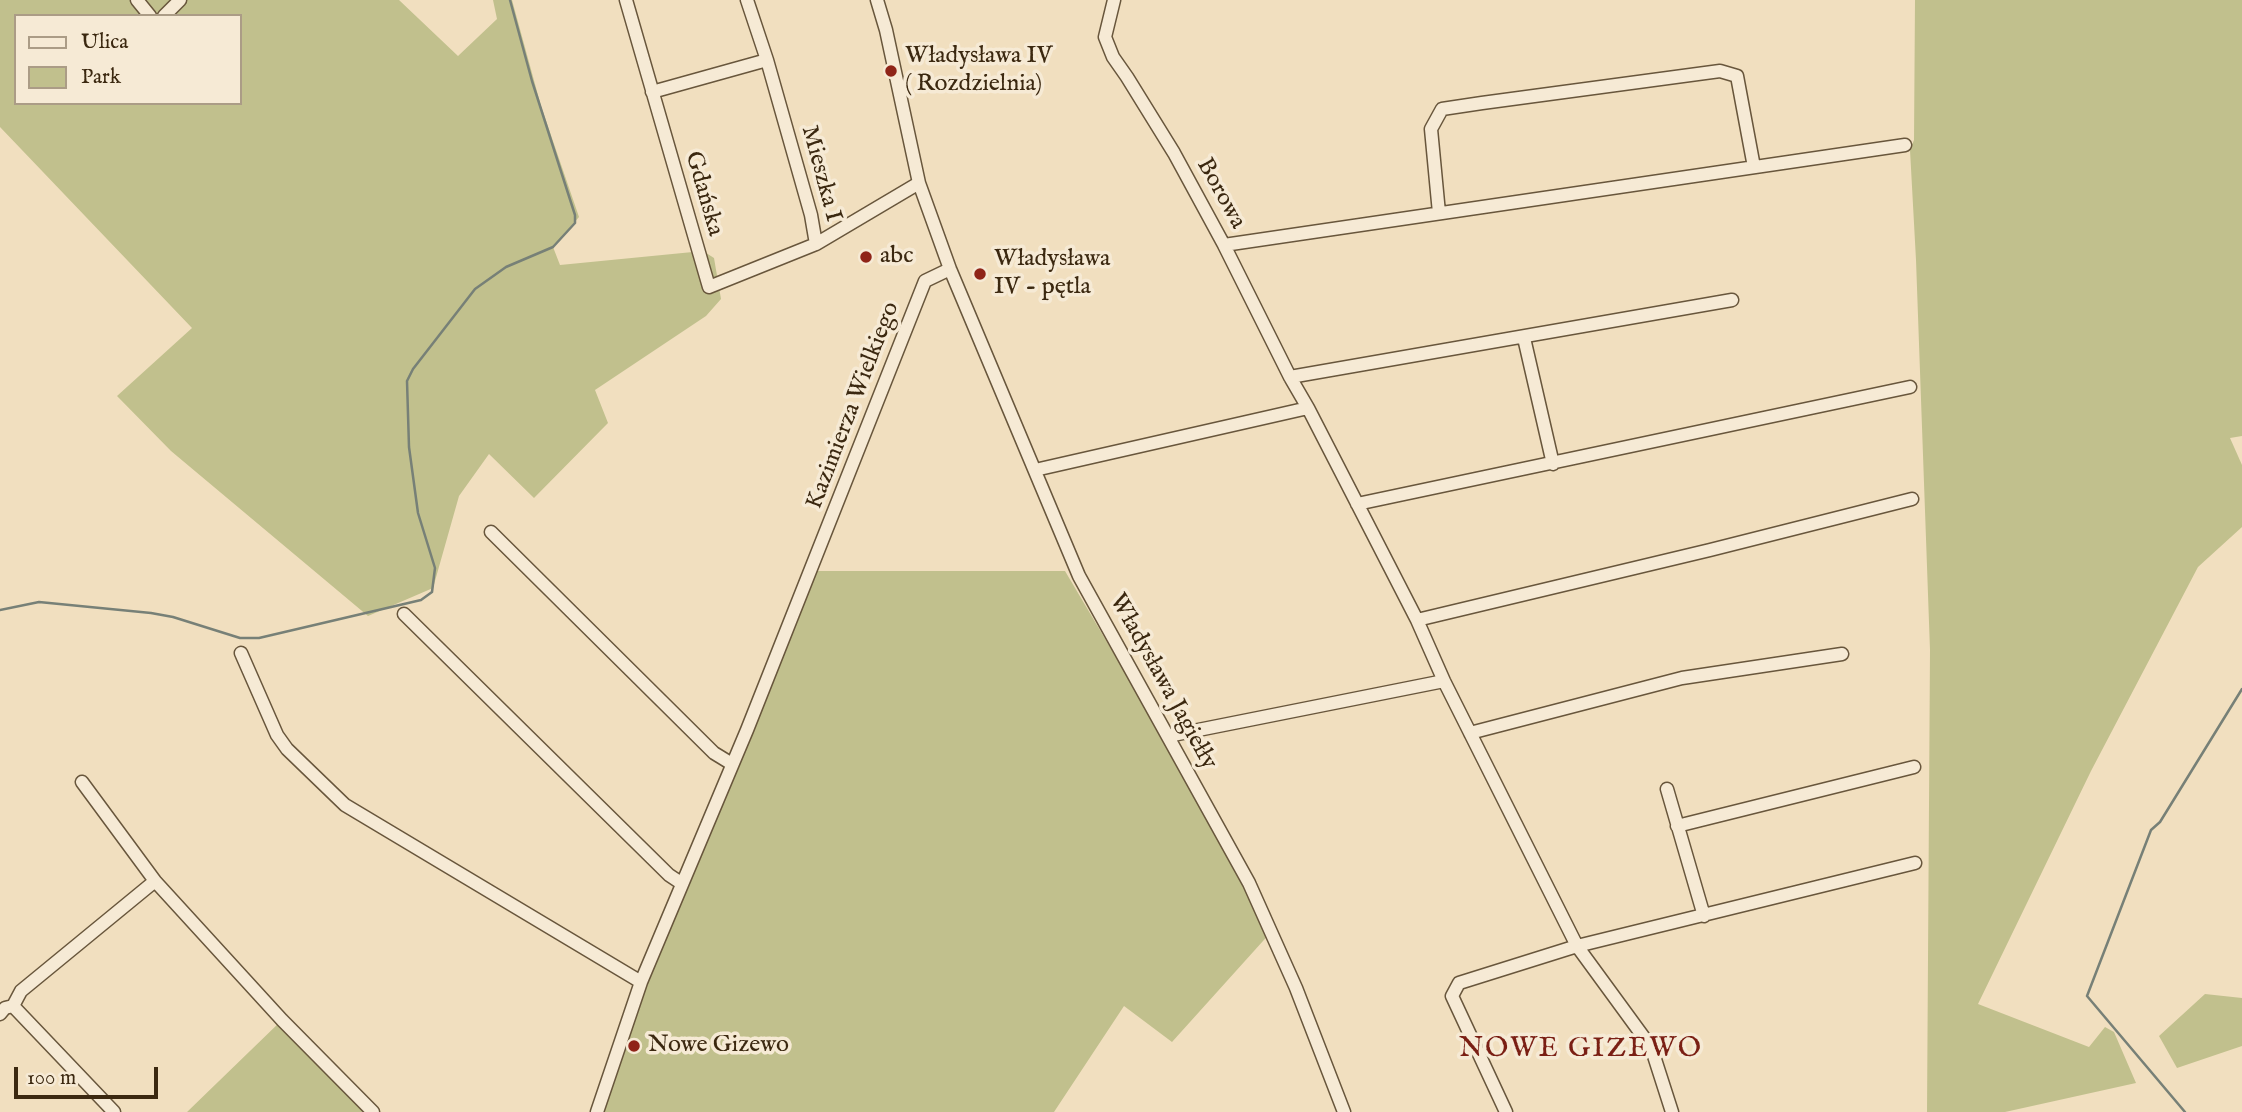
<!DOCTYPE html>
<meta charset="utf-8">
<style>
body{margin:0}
#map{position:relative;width:2242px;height:1112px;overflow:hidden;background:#f1dfbf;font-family:"IM FELL English",serif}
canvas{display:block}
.legend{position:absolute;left:14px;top:14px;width:228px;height:91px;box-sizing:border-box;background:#f6ead5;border:2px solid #ab9c86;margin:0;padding:9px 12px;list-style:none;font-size:21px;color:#3b2810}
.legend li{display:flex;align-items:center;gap:14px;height:35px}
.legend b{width:35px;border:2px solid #ab9c86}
.scale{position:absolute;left:14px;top:1067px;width:144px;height:32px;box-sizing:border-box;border:4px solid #3b2810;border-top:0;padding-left:9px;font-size:21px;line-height:24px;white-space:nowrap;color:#3b2810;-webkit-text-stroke:5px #f6ead5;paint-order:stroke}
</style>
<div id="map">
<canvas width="2242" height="1112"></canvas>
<ul class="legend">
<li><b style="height:9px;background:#f6ead5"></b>Ulica</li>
<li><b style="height:19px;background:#c1c08d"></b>Park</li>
</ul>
<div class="scale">100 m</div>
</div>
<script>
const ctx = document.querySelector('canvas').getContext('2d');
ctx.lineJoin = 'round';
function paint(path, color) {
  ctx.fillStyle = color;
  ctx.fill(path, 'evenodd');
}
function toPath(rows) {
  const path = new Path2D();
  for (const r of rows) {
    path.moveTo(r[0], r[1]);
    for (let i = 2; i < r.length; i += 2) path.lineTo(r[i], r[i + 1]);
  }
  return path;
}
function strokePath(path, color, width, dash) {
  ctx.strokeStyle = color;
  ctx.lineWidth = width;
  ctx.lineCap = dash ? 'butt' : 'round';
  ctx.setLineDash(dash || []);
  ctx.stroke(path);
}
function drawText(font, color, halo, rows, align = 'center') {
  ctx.font = font + ' "IM FELL English",serif';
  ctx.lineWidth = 7;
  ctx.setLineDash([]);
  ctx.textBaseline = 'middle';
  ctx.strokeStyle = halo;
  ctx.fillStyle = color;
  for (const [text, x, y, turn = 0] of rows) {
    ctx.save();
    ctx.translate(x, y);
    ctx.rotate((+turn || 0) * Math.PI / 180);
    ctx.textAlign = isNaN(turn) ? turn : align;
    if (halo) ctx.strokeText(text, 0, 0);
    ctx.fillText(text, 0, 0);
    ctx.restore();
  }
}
paint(toPath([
 [0,0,399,0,458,56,497,19,493,0,512,0,541,106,579,217,553,247,560,265,703,251,714,258,721,299,706,316,595,390,608,423,534,498,489,454,459,496,433,588,368,616,171,451,117,396,192,328,0,127],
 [16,16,240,16,240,103,16,103],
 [1915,0,2242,0,2242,436,2230,438,2242,465,2242,527,2198,567,2091,771,1978,1004,2089,1047,2105,1027,2114,1032,2136,1083,2005,1112,1927,1112,1930,650,1916,260,1910,150,1914,140],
 [811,571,1065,571,1249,882,1272,931,1172,1042,1124,1006,1054,1112,603,1112,641,982],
 [2205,994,2242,998,2242,1046,2177,1068,2159,1036],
 [282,1020,369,1112,187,1112]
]), '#c1c08d');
strokePath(toPath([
 [0,610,39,602,151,613,173,617,240,638,259,638,421,600,432,592,435,568,418,513,409,447,407,381,413,369,475,289,506,267,553,247,575,223,575,215,532,81,510,0],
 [2185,1112,2087,996,2151,830,2160,822,2242,689]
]), '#778077', 2.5);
const minor = toPath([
 [137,0,150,16],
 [626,0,709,287,816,244],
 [747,0,767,60,811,215,816,244,919,183],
 [877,0,886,30,919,183,950,269,1079,576,1249,883,1296,988,1344,1112],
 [1114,0,1105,37,1113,57,1127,77,1174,153,1224,245,1290,377,1308,408,1417,620,1444,681,1577,946,1645,1039,1654,1056,1672,1112],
 [164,16,180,0],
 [652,92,767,60],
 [1439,213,1431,129,1442,109,1482,103,1720,71,1737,76,1754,167],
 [1224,245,1905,145],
 [1524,338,1553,464],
 [1290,377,1732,300],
 [1035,470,1308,408],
 [1357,504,1910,387],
 [491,532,714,753,732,764],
 [404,614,669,875,681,883],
 [1417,620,1710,550,1912,499],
 [241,653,277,735,287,749,345,805,641,982],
 [1470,733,1682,678,1842,654],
 [1168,736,1444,681],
 [82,782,155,881,282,1020,373,1112],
 [1667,789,1704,916],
 [1677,826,1914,767],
 [0,1014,5,1008,13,1006],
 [114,1112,13,1006,21,991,155,881],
 [597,1112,641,982,747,730,925,281,950,269],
 [1506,1112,1452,996,1459,983,1577,946,1915,863]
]);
strokePath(minor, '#68563c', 15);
strokePath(minor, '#f6ead5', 12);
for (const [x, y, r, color] of [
 [891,71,7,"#8f2418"],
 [866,257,7,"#8f2418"],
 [980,274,7,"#8f2418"],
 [634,1046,7,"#8f2418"]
]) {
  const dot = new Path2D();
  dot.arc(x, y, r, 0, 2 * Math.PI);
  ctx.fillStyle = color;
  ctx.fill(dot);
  strokePath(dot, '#f6ead5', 2.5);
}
drawText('24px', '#3b2810', '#f6ead5', [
 ["Władysława IV",905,57],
 ["( Rozdzielnia)",905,85],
 ["abc",880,257],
 ["Władysława",994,260],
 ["IV - pętla",994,288],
 ["Nowe Gizewo",648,1046]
], 'left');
drawText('24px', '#3b2810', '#f6ead5', [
 ["Mieszka I",820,174,75],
 ["Gdańska",703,194,74],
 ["Borowa",1220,194,61],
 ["Kazimierza Wielkiego",854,406,-69],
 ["Władysława Jagiełły",1162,682,61]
]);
ctx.letterSpacing = '2px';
drawText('28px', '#7a1f14', '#f6ead5', [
 ["NOWE GIZEWO",1581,1050]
]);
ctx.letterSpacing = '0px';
</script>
